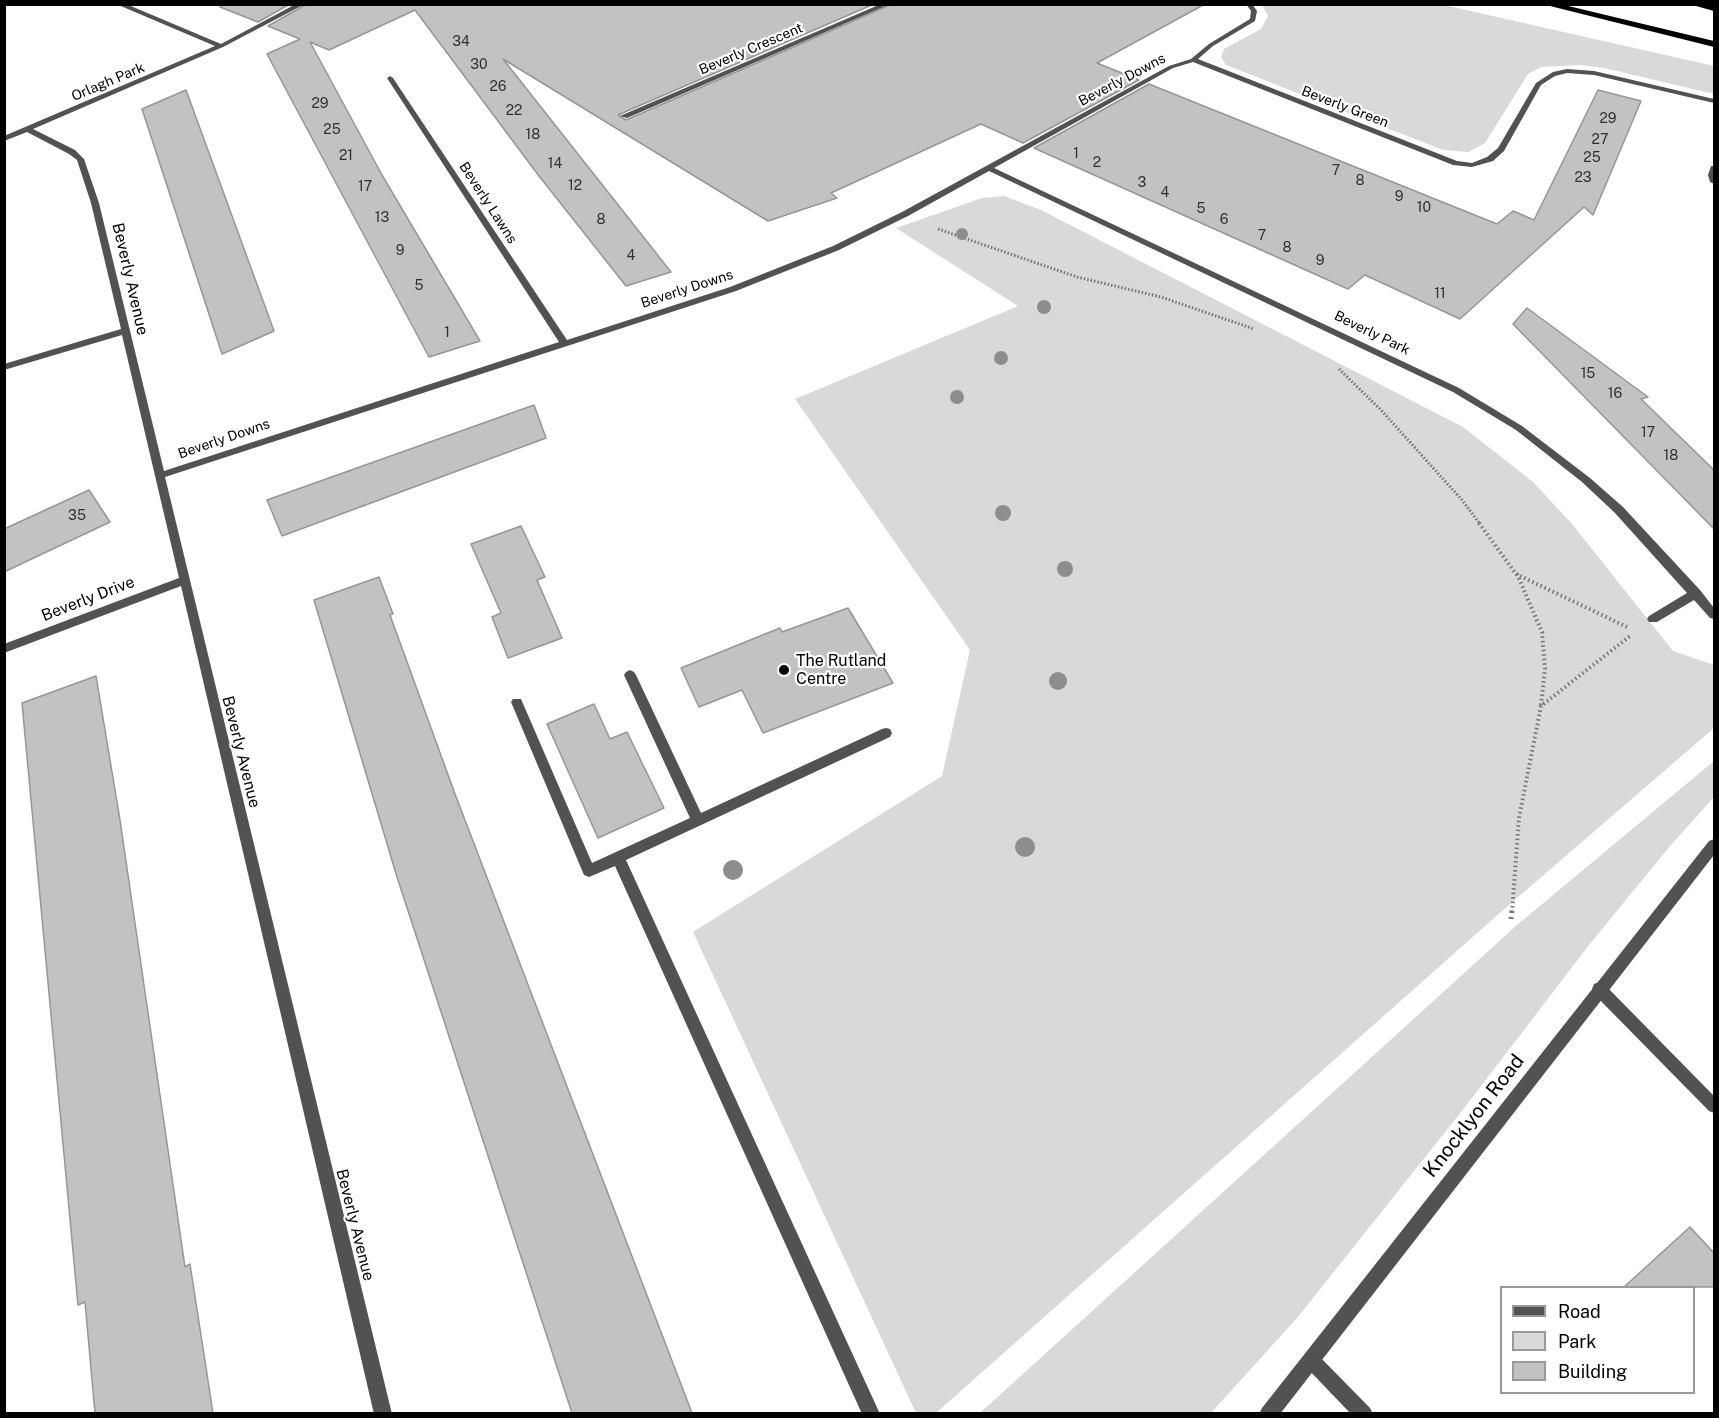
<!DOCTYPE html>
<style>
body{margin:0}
#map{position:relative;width:1719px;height:1418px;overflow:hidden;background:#fff;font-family:"Public Sans",sans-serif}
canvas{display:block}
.frame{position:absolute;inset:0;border:6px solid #000;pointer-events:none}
.legend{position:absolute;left:1500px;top:1286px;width:195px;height:108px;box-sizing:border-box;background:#fff;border:2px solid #999;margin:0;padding:8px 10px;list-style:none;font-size:18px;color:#000}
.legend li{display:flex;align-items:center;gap:12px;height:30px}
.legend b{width:30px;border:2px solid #999}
</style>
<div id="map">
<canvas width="1719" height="1418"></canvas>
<div class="frame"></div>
<ul class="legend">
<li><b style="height:8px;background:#525252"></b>Road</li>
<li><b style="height:16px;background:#d9d9d9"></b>Park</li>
<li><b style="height:16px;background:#c2c2c2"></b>Building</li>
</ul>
</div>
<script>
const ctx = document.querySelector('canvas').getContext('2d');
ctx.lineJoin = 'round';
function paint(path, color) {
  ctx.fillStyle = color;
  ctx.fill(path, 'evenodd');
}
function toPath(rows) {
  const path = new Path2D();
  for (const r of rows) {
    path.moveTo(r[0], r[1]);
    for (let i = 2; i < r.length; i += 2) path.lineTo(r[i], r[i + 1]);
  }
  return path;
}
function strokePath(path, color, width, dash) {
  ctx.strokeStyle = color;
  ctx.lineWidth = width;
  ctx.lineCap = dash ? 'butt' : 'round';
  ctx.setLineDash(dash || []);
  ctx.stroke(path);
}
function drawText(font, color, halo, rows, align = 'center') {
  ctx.font = font + ' "Public Sans",sans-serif';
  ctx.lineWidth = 4.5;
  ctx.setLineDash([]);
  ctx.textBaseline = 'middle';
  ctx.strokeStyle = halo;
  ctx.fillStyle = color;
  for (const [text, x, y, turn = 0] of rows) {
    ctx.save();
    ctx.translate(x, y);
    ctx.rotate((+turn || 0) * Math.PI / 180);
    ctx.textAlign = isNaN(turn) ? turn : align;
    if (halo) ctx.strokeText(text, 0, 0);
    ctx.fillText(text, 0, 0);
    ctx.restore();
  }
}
paint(toPath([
 [1262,5,1444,5,1714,66,1714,94,1604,68,1580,65,1541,67,1528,74,1485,143,1468,152,1443,150,1226,65,1221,57,1224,49,1261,29,1268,16],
 [1004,196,1041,210,1463,427,1533,482,1572,524,1673,651,1714,665,1714,728,1502,911,936,1413,916,1413,693,932,942,776,970,650,795,399,1018,306,896,228,982,198],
 [1714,761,1714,797,1670,846,1589,945,1465,1107,1297,1318,1211,1413,980,1413,1517,925]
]), '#d9d9d9');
const building = toPath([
 [221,4,290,4,258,22,220,7,221,4],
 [307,4,874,4,618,115,626,120,892,4,1205,4,1097,63,1139,80,1023,143,981,124,831,193,837,198,768,221,503,59,671,272,626,286,539,176,415,10,329,50,310,42,382,175,480,341,429,357,267,54,300,39,268,26,307,4],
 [1149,84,1497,224,1513,211,1534,220,1598,90,1641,101,1593,215,1584,207,1460,319,1365,275,1348,289,1034,148,1149,84],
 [186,90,274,331,222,354,142,109,186,90],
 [1527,308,1648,397,1641,399,1714,470,1714,529,1513,324,1527,308],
 [534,405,546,438,282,536,267,500,534,405],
 [89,490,110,522,4,572,4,529,89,490],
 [521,526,545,577,537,580,562,638,508,658,492,617,501,613,471,544,521,526],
 [379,577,393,614,390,615,455,794,692,1413,572,1413,397,877,314,600,379,577],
 [848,608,893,683,763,733,742,690,699,707,681,668,780,628,782,632,848,608],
 [96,676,120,820,185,1267,190,1264,213,1413,95,1413,85,1302,78,1305,22,703,96,676],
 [594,704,610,739,627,732,664,808,598,838,547,724,594,704],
 [1690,1227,1714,1253,1714,1287,1624,1287,1690,1227]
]);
paint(building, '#c2c2c2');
strokePath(building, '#969696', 1.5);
strokePath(toPath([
 [938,229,1077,277,1161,297,1254,329],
 [1339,369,1381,410,1462,500,1480,524]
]), '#747474', 3, [1.5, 2]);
strokePath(toPath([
 [1479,523,1516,574,1627,627],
 [1517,574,1542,632,1545,669,1541,705],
 [1512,912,1519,818,1541,706,1630,636]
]), '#747474', 4, [1.5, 3]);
strokePath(toPath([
 [1511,919,1512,910]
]), '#747474', 5, [2, 4]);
paint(toPath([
 [630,670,634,672,636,675,701,813,882,729,886,728,890,729,892,733,890,737,626,860,880,1414,862,1414,615,866,589,877,584,875,511,702,513,699,521,699,592,863,690,818,624,675,626,672,630,670]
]), '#525252');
paint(toPath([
 [116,4,126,4,221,44,296,4,305,4,223,47,33,129,75,150,84,159,99,203,164,471,559,342,387,78,390,76,393,78,567,340,730,287,833,246,902,212,1169,66,1191,59,1209,44,1250,19,1251,11,1246,4,1252,4,1257,11,1255,21,1213,46,1198,59,1457,161,1472,163,1487,157,1498,148,1536,83,1553,72,1567,69,1594,71,1714,99,1714,103,1594,75,1567,73,1555,76,1541,85,1504,151,1493,161,1472,167,1453,165,1193,62,1173,68,994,168,1459,388,1522,426,1590,478,1623,507,1700,590,1714,608,1714,619,1710,618,1694,600,1657,622,1649,622,1647,619,1649,616,1687,593,1615,513,1582,482,1516,430,1453,392,989,171,908,216,839,250,736,291,165,477,392,1414,374,1414,181,586,4,653,4,644,179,578,122,335,4,370,4,364,121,329,91,203,77,160,69,154,27,132,4,141,4,136,215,46,116,4],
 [881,4,890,4,627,118,620,116,881,4],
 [1711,166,1714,166,1714,184,1710,182,1708,175,1711,166],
 [1599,982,1604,984,1714,1096,1714,1113,1709,1111,1594,994,1592,989,1594,984,1599,982],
 [1312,1352,1318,1355,1370,1408,1373,1414,1351,1414,1306,1367,1303,1361,1306,1355,1312,1352]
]), '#525252');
paint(toPath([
 [1714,839,1714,855,1280,1414,1259,1414,1262,1408,1709,841,1714,839]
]), '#525252');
paint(toPath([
 [1542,4,1560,4,1714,41,1714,47,1542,4],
 [1695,4,1714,5,1714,11,1696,6,1695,4]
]), '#000');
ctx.fillStyle = '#8d8d8d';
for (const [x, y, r] of [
 [962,234,6],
 [1044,307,7],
 [1001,358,7],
 [957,397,7],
 [1003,513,8],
 [1065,569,8],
 [1058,681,9],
 [1025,847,10],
 [733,870,10]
]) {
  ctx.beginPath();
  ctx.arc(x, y, r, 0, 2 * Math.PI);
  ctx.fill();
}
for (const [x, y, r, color] of [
 [784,670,6,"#000"]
]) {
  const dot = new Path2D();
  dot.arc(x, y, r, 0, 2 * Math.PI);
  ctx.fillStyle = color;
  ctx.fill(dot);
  strokePath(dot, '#fff', 2);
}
drawText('14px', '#303030', null, [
 ["34",461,42],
 ["30",479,65],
 ["26",498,87],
 ["29",320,104],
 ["22",514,111],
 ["29",1608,119],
 ["25",332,130],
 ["18",533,135],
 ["27",1600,140],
 ["1",1076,154],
 ["21",346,156],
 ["25",1592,158],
 ["2",1097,163],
 ["14",555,164],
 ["7",1336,171],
 ["23",1583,178],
 ["8",1360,181],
 ["3",1142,183],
 ["12",575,186],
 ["17",365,187],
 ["4",1165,193],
 ["9",1399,197],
 ["10",1424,208],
 ["5",1201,209],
 ["13",382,218],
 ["8",601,220],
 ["6",1224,220],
 ["7",1262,236],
 ["8",1287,248],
 ["9",400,251],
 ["4",631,256],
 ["9",1320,261],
 ["5",419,286],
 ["11",1440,294],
 ["1",447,333],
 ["15",1588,374],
 ["16",1615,394],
 ["17",1648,433],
 ["18",1671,456],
 ["35",77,516]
]);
drawText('14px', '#000', '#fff', [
 ["Beverly Crescent",751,49,-23],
 ["Beverly Downs",1122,80,-28],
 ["Orlagh Park",108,82,-23],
 ["Beverly Green",1345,107,21],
 ["Beverly Lawns",488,203,57],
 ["Beverly Downs",687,289,-18],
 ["Beverly Park",1372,333,26],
 ["Beverly Downs",224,439,-19]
]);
drawText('16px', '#000', '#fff', [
 ["Beverly Avenue",130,279,77],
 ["Beverly Drive",88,599,-21],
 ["Beverly Avenue",241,752,76],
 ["Beverly Avenue",355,1225,76]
]);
drawText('16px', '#000', '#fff', [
 ["The Rutland",796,661],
 ["Centre",796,679]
], 'left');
drawText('20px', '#000', '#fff', [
 ["Knocklyon Road",1474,1116,-52]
]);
</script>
